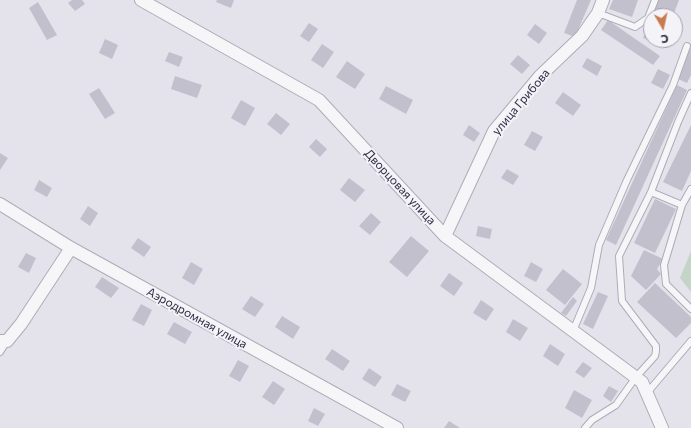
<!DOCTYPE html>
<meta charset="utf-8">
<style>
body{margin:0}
#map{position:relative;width:691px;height:428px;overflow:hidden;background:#e4e3eb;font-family:Commissioner,sans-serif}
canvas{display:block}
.north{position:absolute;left:643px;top:8px;width:40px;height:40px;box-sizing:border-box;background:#f3f3f8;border:1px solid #a5a3af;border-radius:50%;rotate:171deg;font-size:11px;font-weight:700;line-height:16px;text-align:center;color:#2f2b42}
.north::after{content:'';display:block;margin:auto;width:14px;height:18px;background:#ca7b4d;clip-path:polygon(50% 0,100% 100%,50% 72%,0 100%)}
</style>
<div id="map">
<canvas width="691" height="428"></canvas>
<div class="north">С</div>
</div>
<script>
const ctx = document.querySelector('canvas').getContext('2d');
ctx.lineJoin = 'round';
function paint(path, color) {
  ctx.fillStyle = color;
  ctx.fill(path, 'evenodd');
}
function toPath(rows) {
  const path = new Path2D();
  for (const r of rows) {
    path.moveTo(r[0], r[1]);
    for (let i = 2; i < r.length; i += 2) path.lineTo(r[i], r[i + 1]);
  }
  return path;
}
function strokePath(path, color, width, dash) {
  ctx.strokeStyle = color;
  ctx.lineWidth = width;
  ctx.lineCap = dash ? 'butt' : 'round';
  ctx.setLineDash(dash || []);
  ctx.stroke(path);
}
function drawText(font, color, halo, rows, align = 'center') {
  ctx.font = font + ' Commissioner,sans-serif';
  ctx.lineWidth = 4;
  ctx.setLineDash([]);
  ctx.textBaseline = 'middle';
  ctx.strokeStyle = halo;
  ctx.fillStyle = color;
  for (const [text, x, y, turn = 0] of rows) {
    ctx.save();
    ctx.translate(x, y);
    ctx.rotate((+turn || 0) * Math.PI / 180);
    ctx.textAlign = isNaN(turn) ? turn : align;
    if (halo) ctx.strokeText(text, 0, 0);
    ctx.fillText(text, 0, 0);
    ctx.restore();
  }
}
paint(toPath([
 [691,251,691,292,680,278]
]), '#c4d4c8');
paint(toPath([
 [72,0,82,0,85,4,75,11,68,3],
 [217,0,234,0,231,8,216,2],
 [577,0,591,0,575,37,564,33],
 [613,0,638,0,632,17,609,9],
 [658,0,679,0,673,16,652,16],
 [38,2,57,35,47,40,29,8],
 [651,19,651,40,664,40,662,45,643,38],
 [608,20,660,56,653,65,601,30],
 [309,23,318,29,309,42,300,36],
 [535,24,547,33,539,44,527,35],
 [105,39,118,45,112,59,99,53],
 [322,44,334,52,323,68,311,60],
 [691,46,691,75,687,83,676,78],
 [169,52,183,57,179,67,165,61],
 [518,55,530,65,522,74,510,64],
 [587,58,602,66,597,76,582,67],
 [347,61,365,74,355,89,336,77],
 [658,69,670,75,663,89,651,83],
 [175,76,202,85,197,98,171,89],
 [677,85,687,90,616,245,606,240],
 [386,86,413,100,406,114,379,99],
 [99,88,115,113,105,119,89,94],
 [563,92,581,105,573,116,555,103],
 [241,100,255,108,245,126,231,118],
 [276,113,290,124,281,135,267,124],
 [469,125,480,133,474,142,463,135],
 [691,125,691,171,682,191,663,182],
 [532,131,543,137,535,151,524,145],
 [316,139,327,149,320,157,309,147],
 [0,153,8,158,0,170],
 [507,169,519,176,513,185,501,178],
 [349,178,365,190,355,202,340,190],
 [39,180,52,188,47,197,34,190],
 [655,199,676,209,655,253,634,243],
 [88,206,98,213,90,226,80,219],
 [371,213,381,222,370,235,359,226],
 [478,226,492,229,490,239,476,236],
 [411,236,429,251,407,277,389,262],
 [138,238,151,247,144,257,131,248],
 [644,250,663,259,657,269,661,274,646,290,631,276],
 [26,253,36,258,29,273,18,267],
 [191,262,203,269,194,285,182,278],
 [531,262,543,269,536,282,524,276],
 [563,269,582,284,565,305,546,290],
 [449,273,463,283,454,296,440,286],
 [102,277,119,288,111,298,95,287],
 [655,283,691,317,691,323,676,338,637,302],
 [598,292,608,296,593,329,583,324],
 [251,296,264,304,255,317,242,309],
 [573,297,577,301,566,316,561,313],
 [481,300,494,309,486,321,473,313],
 [141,304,152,310,144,326,132,320],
 [282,316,300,327,293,339,275,327],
 [513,319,528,328,520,341,506,332],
 [174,322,192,332,185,344,167,334],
 [550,344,565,354,558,366,543,356],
 [332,349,350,361,343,371,325,359],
 [238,360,249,366,240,382,229,376],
 [583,362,592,368,584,378,575,372],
 [369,368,382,377,375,387,362,379],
 [273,381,285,389,274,405,262,397],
 [397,384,411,391,405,402,391,395],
 [609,386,618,391,611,402,603,396],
 [574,390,592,400,582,418,565,408],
 [314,408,325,414,318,426,308,421],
 [449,421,460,428,444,428]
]), '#c2c0cd');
const service = toPath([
 [598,13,635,27,648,18,655,0],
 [691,189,682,205,664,265,666,284,691,309],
 [651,192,682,205],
 [573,331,591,288,599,245,627,180,673,85,687,46],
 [0,352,7,341],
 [647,393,691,341],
 [585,428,592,420,616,405,636,377,655,356,656,351,656,346,622,301,619,256,651,192,678,122,691,93]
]);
const minor = toPath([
 [141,0,319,100,445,236,642,382,662,428],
 [0,204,71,248,397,428],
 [445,236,494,131,540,76,582,36,598,13,603,0],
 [0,341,7,341,21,324,71,248]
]);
strokePath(service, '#aeacb8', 8);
strokePath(minor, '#aeacb8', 14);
strokePath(service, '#f6f6f9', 6);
strokePath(minor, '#f6f6f9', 12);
drawText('12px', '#2f2b42', '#f3f3f8', [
 ["улица Грибова",521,102,-50],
 ["Дворцовая улица",400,187,47],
 ["Аэродромная улица",197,318,29]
]);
</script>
